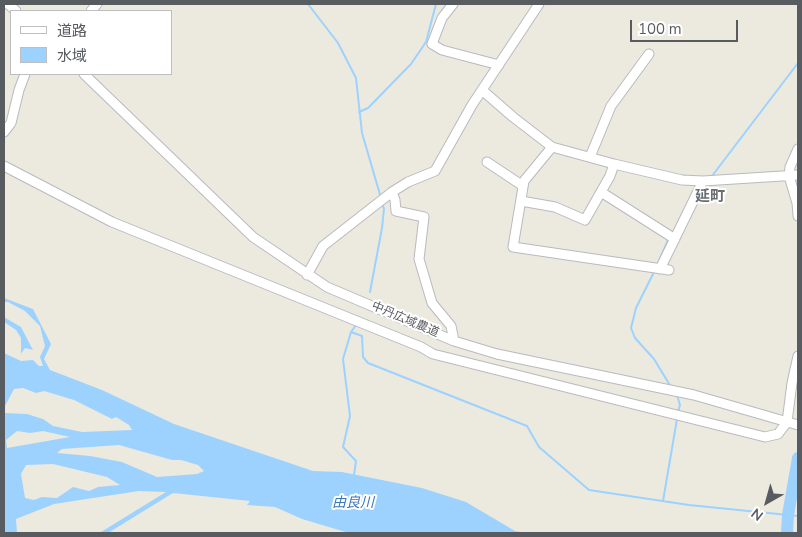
<!DOCTYPE html>
<meta charset="utf-8">
<style>
body{margin:0}
#map{position:relative;width:802px;height:537px;overflow:hidden;background:#eceadf;font-family:"Nunito Sans","Noto Sans JP",sans-serif}
canvas{display:block}
.frame{position:absolute;inset:0;border:5px solid #585c61;pointer-events:none}
.legend{position:absolute;left:10px;top:10px;width:162px;height:65px;box-sizing:border-box;background:#fff;border:1px solid #bcbec0;margin:0;padding:6px 9px;list-style:none;font-size:15px;color:#585c61}
.legend li{display:flex;align-items:center;gap:10px;height:25px}
.legend b{width:25px;border:1px solid #bcbec0}
.north{position:absolute;left:742px;top:477px;width:50px;height:50px;-webkit-text-stroke:4px #fff;paint-order:stroke;rotate:218deg;font-size:14px;font-weight:700;line-height:20px;text-align:center;color:#585c61}
.north::after{content:'';display:block;margin:auto;width:18px;height:22px;background:#585c61;clip-path:polygon(50% 0,100% 100%,50% 72%,0 100%)}
.scale{position:absolute;left:630px;top:20px;width:108px;height:22px;box-sizing:border-box;border:2px solid #585c61;border-top:0;padding-left:6px;font-size:15px;line-height:18px;white-space:nowrap;color:#585c61;-webkit-text-stroke:4px #fff;paint-order:stroke}
</style>
<div id="map">
<canvas width="802" height="537"></canvas>
<div class="frame"></div>
<ul class="legend">
<li><b style="height:6px;background:#fff"></b>道路</li>
<li><b style="height:14px;background:#9dd2ff"></b>水域</li>
</ul>
<div class="north">N</div>
<div class="scale">100 m</div>
</div>
<script>
const ctx = document.querySelector('canvas').getContext('2d');
ctx.lineJoin = 'round';
function paint(path, color) {
  ctx.fillStyle = color;
  ctx.fill(path, 'evenodd');
}
function toPath(rows) {
  const path = new Path2D();
  for (const r of rows) {
    path.moveTo(r[0], r[1]);
    for (let i = 2; i < r.length; i += 2) path.lineTo(r[i], r[i + 1]);
  }
  return path;
}
function strokePath(path, color, width, dash) {
  ctx.strokeStyle = color;
  ctx.lineWidth = width;
  ctx.lineCap = dash ? 'butt' : 'round';
  ctx.setLineDash(dash || []);
  ctx.stroke(path);
}
function drawText(font, color, halo, rows, align = 'center') {
  ctx.font = font + ' "Nunito Sans","Noto Sans JP",sans-serif';
  ctx.lineWidth = 4;
  ctx.setLineDash([]);
  ctx.textBaseline = 'middle';
  ctx.strokeStyle = halo;
  ctx.fillStyle = color;
  for (const [text, x, y, turn = 0] of rows) {
    ctx.save();
    ctx.translate(x, y);
    ctx.rotate((+turn || 0) * Math.PI / 180);
    ctx.textAlign = isNaN(turn) ? turn : align;
    if (halo) ctx.strokeText(text, 0, 0);
    ctx.fillText(text, 0, 0);
    ctx.restore();
  }
}
paint(toPath([
 [4,298,33,309,51,344,44,359,50,370,102,390,174,424,313,471,342,472,422,488,466,502,515,531,528,533,349,533,302,519,275,507,247,505,250,501,173,493,108,533,83,533,101,532,166,492,139,491,54,504,16,519,17,533,4,533,4,413,27,414,43,419,53,426,82,432,132,430,129,425,116,417,112,419,74,400,44,391,36,393,23,388,14,389,4,408,4,353,21,361,33,360,39,366,43,366,40,357,45,346,40,326,25,311,8,302,4,302],
 [17,431,30,433,43,431,70,437,7,448,6,440],
 [119,445,172,460,181,460,198,465,204,471,197,474,157,477,122,462,90,456,57,453,62,449],
 [53,464,107,477,120,485,98,487,89,491,73,487,57,498,42,497,34,500,25,498,21,474,26,465],
 [4,317,21,327,33,350,25,348,21,354,21,338,16,330,4,322]
]), '#9dd2ff');
strokePath(toPath([
 [308,4,338,43,356,78,362,133,381,198],
 [359,112,368,108,411,64,426,42,436,4],
 [712,176,798,63],
 [658,263,669,238],
 [654,272,636,308,631,328,635,338,654,359,671,387],
 [370,292,382,228,384,209,382,203],
 [351,332,362,336,363,357,368,363,527,426,539,447,589,490,689,505,798,516],
 [677,395,680,405,678,412],
 [354,475,356,461,343,447,350,416,343,359,351,332,356,325],
 [663,501,677,419]
]), '#9dd2ff', 2);
strokePath(toPath([
 [787,533,788,515,798,458]
]), '#9dd2ff', 12);
const minor = toPath([
 [8,4,16,11],
 [453,4,442,18,432,44,442,50,499,65],
 [91,11,97,4],
 [84,74,253,237,327,287,454,341,497,354,694,395,798,425],
 [482,90,513,117,552,147,614,164,682,180,703,181,798,175],
 [4,132,11,123,19,90,25,74],
 [552,147,524,181,513,247,669,270],
 [798,149,790,167,789,176,797,203,798,216],
 [590,157,611,106,649,54],
 [487,162,523,186],
 [4,166,112,222,421,347,433,354,765,437,778,434,787,422,792,383,798,356],
 [392,192,395,200,396,211,424,217,419,259,432,303,451,326,454,341],
 [601,192,675,239],
 [521,201,555,207,585,220,610,176,614,164],
 [660,269,703,181],
 [307,275,323,246,392,192,408,182,435,171,472,105,539,4]
]);
strokePath(minor, '#b8babf', 11);
strokePath(minor, '#fff', 9);
drawText('12px', '#585c61', '#fff', [
 ["中丹広域農道",405,320,23]
]);
drawText('italic 14px', '#3a76bd', '#fff', [
 ["由良川",353,504]
]);
drawText('bold 15px', '#696e73', '#fff', [
 ["延町",710,197]
]);
</script>
